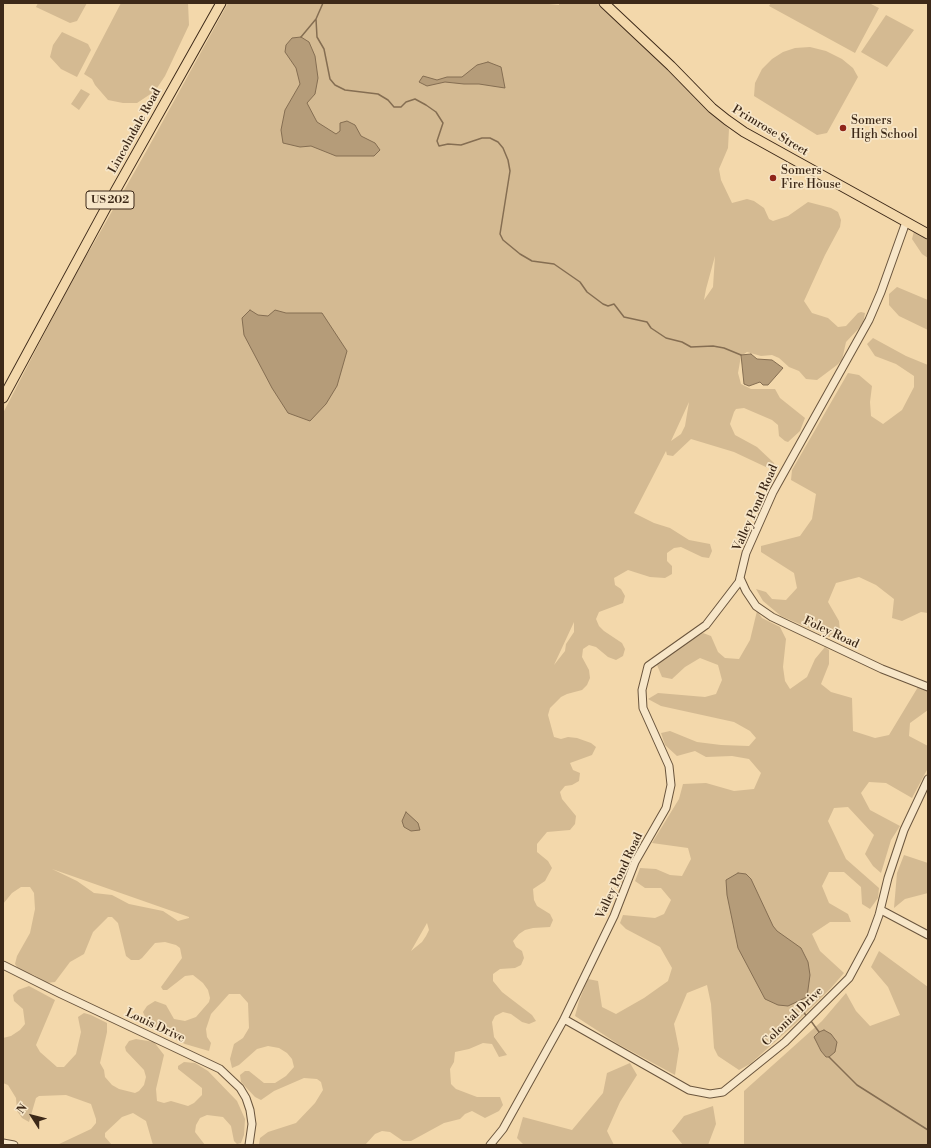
<!DOCTYPE html>
<style>
body{margin:0}
#map{position:relative;width:931px;height:1148px;overflow:hidden;background:#f3d8ab;font-family:"Libre Bodoni",serif}
canvas{display:block}
.frame{position:absolute;inset:0;border:4px solid #3d2918;pointer-events:none}
.north{position:absolute;left:12px;top:1096px;width:40px;height:40px;-webkit-text-stroke:3px #f7e6c8;paint-order:stroke;rotate:306deg;font-size:11px;font-weight:700;line-height:16px;text-align:center;color:#3d2918}
.north::after{content:'';display:block;margin:auto;width:14px;height:18px;background:#3d2918;clip-path:polygon(50% 0,100% 100%,50% 72%,0 100%)}
</style>
<div id="map">
<canvas width="931" height="1148"></canvas>
<div class="frame"></div>
<div class="north">N</div>
</div>
<script>
const ctx = document.querySelector('canvas').getContext('2d');
ctx.lineJoin = 'round';
function paint(path, color) {
  ctx.fillStyle = color;
  ctx.fill(path, 'evenodd');
}
function toPath(rows) {
  const path = new Path2D();
  for (const r of rows) {
    path.moveTo(r[0], r[1]);
    for (let i = 2; i < r.length; i += 2) path.lineTo(r[i], r[i + 1]);
  }
  return path;
}
function strokePath(path, color, width, dash) {
  ctx.strokeStyle = color;
  ctx.lineWidth = width;
  ctx.lineCap = dash ? 'butt' : 'round';
  ctx.setLineDash(dash || []);
  ctx.stroke(path);
}
function drawText(font, color, halo, rows, align = 'center') {
  ctx.font = font + ' "Libre Bodoni",serif';
  ctx.lineWidth = 3.5;
  ctx.setLineDash([]);
  ctx.textBaseline = 'middle';
  ctx.strokeStyle = halo;
  ctx.fillStyle = color;
  for (const [text, x, y, turn = 0] of rows) {
    ctx.save();
    ctx.translate(x, y);
    ctx.rotate((+turn || 0) * Math.PI / 180);
    ctx.textAlign = isNaN(turn) ? turn : align;
    if (halo) ctx.strokeText(text, 0, 0);
    ctx.fillText(text, 0, 0);
    ctx.restore();
  }
}
paint(toPath([
 [38,3,87,3,77,21,70,23,36,7],
 [121,3,188,3,189,25,165,76,155,91,137,103,123,103,108,100,95,85,92,79,84,74],
 [228,3,539,3,559,5,559,3,596,3,650,52,704,106,729,129,728,148,719,169,721,180,732,203,747,199,754,201,764,208,769,219,773,221,788,216,808,202,831,208,838,212,841,220,840,227,825,255,804,301,812,313,828,318,838,327,846,326,858,313,861,312,865,313,863,324,846,342,842,360,837,365,817,380,806,379,799,371,789,367,779,358,772,355,761,356,747,352,741,356,738,373,741,384,751,389,775,389,780,398,805,418,800,431,788,442,785,441,779,436,778,425,772,420,744,408,736,409,734,412,730,424,735,435,757,447,774,463,775,467,768,468,734,452,691,439,673,456,667,455,666,451,634,513,654,523,670,528,689,540,710,544,712,551,709,558,702,557,681,547,674,548,667,553,667,561,672,566,672,574,665,578,650,577,628,570,614,578,615,585,621,589,625,596,623,603,599,612,596,619,599,626,604,631,622,643,625,649,623,656,616,660,608,657,596,647,589,645,583,649,582,657,589,670,590,678,587,685,582,690,567,694,561,697,550,708,548,715,554,737,561,739,568,737,577,738,591,743,596,747,592,755,570,763,573,770,580,773,579,781,572,785,565,786,560,792,562,799,576,816,575,824,570,830,547,832,537,844,537,852,548,861,552,868,545,881,533,889,534,900,537,906,550,914,553,920,550,927,533,928,525,930,519,934,513,941,516,947,522,951,524,958,521,965,515,968,500,969,493,974,493,981,502,992,532,1015,536,1021,529,1024,522,1022,511,1014,503,1012,495,1016,492,1022,494,1037,507,1055,499,1057,492,1044,483,1043,469,1049,455,1052,454,1062,450,1069,451,1084,456,1089,477,1097,500,1097,503,1105,499,1111,485,1118,472,1111,465,1114,460,1119,444,1123,411,1141,403,1141,390,1132,382,1131,375,1134,365,1145,259,1145,260,1138,268,1132,296,1123,315,1103,323,1090,321,1082,317,1079,304,1078,274,1091,261,1100,255,1097,241,1082,240,1075,245,1071,249,1071,264,1083,275,1083,286,1076,294,1067,292,1059,287,1053,279,1048,268,1046,257,1049,239,1065,232,1068,230,1059,234,1044,243,1038,249,1028,248,1003,240,994,229,994,211,1014,206,1029,207,1037,211,1043,209,1051,185,1044,149,1026,143,1012,147,1006,155,1001,166,1005,174,1019,185,1021,196,1017,209,1002,210,998,208,990,203,983,193,975,185,976,167,990,163,990,161,987,182,958,180,948,176,945,165,942,155,943,142,958,139,960,131,960,126,956,118,923,112,917,108,917,93,932,84,954,70,962,55,982,47,983,34,975,19,970,15,964,17,956,30,933,35,909,34,893,30,887,21,887,12,893,3,904,3,413,81,263,91,248,147,150],
 [715,256,713,287,704,300,706,289],
 [689,402,685,426,681,434,671,441],
 [574,622,574,632,566,644,565,651,554,665],
 [52,869,189,917,189,918,178,921,163,911,129,904,112,895,94,893,77,881],
 [427,923,429,930,426,936,422,942,411,951],
 [771,3,869,3,879,8,855,53,769,6],
 [886,15,914,30,887,67,861,52],
 [62,32,88,44,91,50,77,77,61,69,50,57,53,45],
 [810,47,826,51,842,59,853,68,858,77,827,133,817,135,754,96,755,83,762,69,772,59,783,52,795,48],
 [81,89,90,94,79,110,71,104],
 [914,231,928,240,928,258,922,254,912,239],
 [897,287,928,300,928,330,899,316,889,305,889,294],
 [873,338,906,356,928,365,928,613,921,612,902,621,892,618,894,599,876,585,859,577,836,583,828,602,839,621,841,642,781,616,763,601,756,589,766,592,772,599,786,600,797,588,794,573,761,552,761,546,800,536,812,519,816,494,791,480,792,470,848,373,859,375,872,386,870,402,871,416,883,424,902,410,914,387,914,376,896,364,875,356,867,344],
 [757,611,762,618,780,627,786,639,783,667,785,681,790,689,807,677,815,659,825,647,829,650,829,664,821,684,831,692,852,698,853,731,875,738,889,735,918,687,928,691,928,710,910,723,909,736,928,746,928,768,912,798,886,783,869,782,861,793,870,810,900,826,891,840,881,873,873,866,865,854,874,835,848,807,834,808,828,821,846,859,879,888,878,898,870,909,862,904,861,887,844,872,829,872,822,886,829,903,848,914,851,922,830,922,812,934,820,951,844,973,831,988,795,1024,750,1064,739,1070,718,1056,714,1048,711,1004,707,985,687,993,674,1024,679,1049,675,1075,618,1044,575,1016,579,1001,588,979,598,981,602,1007,616,1014,644,998,668,981,672,968,660,947,626,929,620,923,623,915,655,918,664,914,671,900,661,888,645,888,635,881,640,868,656,869,670,875,682,876,691,859,688,848,652,843,679,799,683,784,706,783,734,791,754,789,761,773,749,759,732,756,706,757,695,751,677,756,665,745,661,733,670,731,697,742,721,745,749,746,756,738,750,731,734,722,661,706,648,699,658,693,705,697,716,694,722,680,718,665,700,658,685,667,672,679,662,677,657,665,663,657,703,633,711,636,718,652,725,658,739,659,750,640],
 [904,855,928,863,928,893,905,899,894,908,897,873],
 [879,951,928,987,928,1145,744,1145,744,1091,822,1021,846,993,856,1011,870,1026,900,1015,888,987,871,967],
 [29,986,55,1000,36,1045,40,1052,57,1067,64,1067,76,1054,81,1032,78,1017,84,1013,91,1015,107,1023,107,1032,100,1063,104,1070,105,1077,112,1085,119,1089,135,1093,139,1091,144,1085,146,1077,144,1070,126,1051,125,1047,129,1041,136,1039,154,1042,164,1055,156,1089,157,1101,164,1103,171,1101,188,1106,194,1103,202,1095,202,1088,178,1069,178,1066,184,1062,195,1063,208,1071,237,1101,245,1119,244,1135,241,1143,237,1144,234,1141,231,1126,223,1117,207,1115,200,1118,196,1125,195,1132,205,1145,153,1145,146,1121,133,1113,122,1117,105,1133,105,1137,112,1145,57,1145,91,1129,96,1123,96,1119,91,1104,66,1095,39,1096,36,1098,29,1122,22,1118,17,1111,16,1098,8,1085,3,1083,3,1038,11,1036,20,1030,25,1024,23,1009,14,1001,13,995,18,990],
 [630,1063,637,1075,620,1102,607,1131,614,1145,524,1145,517,1138,523,1117,572,1130,603,1093,607,1073],
 [713,1106,716,1124,708,1145,683,1145,672,1131,684,1116]
]), '#d4ba92');
const water = toPath([
 [301,37,309,42,315,56,318,78,315,94,307,103,317,122,336,134,340,131,340,123,347,121,355,125,361,136,375,143,380,150,374,156,336,156,311,146,300,147,283,143,281,130,285,110,300,84,296,68,285,52,286,45,292,38,301,37],
 [488,62,501,67,505,88,479,84,464,84,445,82,427,86,419,82,423,76,437,80,447,77,462,77,477,65,488,62],
 [250,310,258,315,268,316,275,310,286,313,322,313,347,351,337,386,326,404,310,421,288,413,272,388,244,335,242,318,250,310],
 [751,354,757,359,772,360,783,368,768,385,763,385,760,382,749,386,744,384,741,355,751,354],
 [406,812,418,823,420,830,411,831,404,827,402,821,406,812],
 [738,873,746,874,751,879,773,926,777,931,801,948,808,962,810,975,807,997,788,1006,778,1005,765,999,738,948,727,895,726,880,738,873],
 [824,1030,831,1034,837,1042,835,1052,829,1057,826,1057,821,1051,814,1037,819,1032,824,1030]
]);
paint(water, '#b59c79');
strokePath(water, '#856e52', 1);
strokePath(toPath([
 [316,19,317,37,324,49,330,79,335,85,345,90,378,94,388,100,394,107,401,107,406,102,415,99,426,105,436,112,443,123,437,141,439,146,448,144,461,145,482,138,490,138,498,142,503,148,508,160,510,171,500,234,503,240,520,254,532,261,554,264,580,282,587,292,603,304,608,306,614,304,624,317,647,322,651,328,666,338,682,342,691,347,713,346,724,348,741,355],
 [301,37,316,19,323,3],
 [797,1002,807,1017],
 [811,1021,819,1032],
 [829,1057,857,1085,928,1130]
]), '#856e52', 1.5);
const minor = toPath([
 [740,578,746,591,756,606,772,617,882,669,928,687],
 [881,910,928,935],
 [3,965,61,994,220,1069,240,1088,246,1098,250,1110,252,1124,249,1145],
 [564,1019,689,1090,710,1094,723,1092,785,1042,849,978,871,937,879,915,888,878,904,830,928,779],
 [3,1143,14,1145],
 [490,1145,503,1129,563,1021,614,916,635,862,666,808,671,785,669,766,643,708,642,690,648,666,706,625,739,582,746,553,773,492,869,320,881,292,906,222]
]);
const major = toPath([
 [604,3,671,66,712,108,727,120,744,132,928,234],
 [3,398,108,204,221,3]
]);
strokePath(minor, '#6a553d', 9);
strokePath(major, '#3d2918', 11);
strokePath(minor, '#f7e6c8', 7);
strokePath(major, '#f3d8ab', 9);
for (const [x, y, r, color] of [
 [843,128,4,"#8f2418"],
 [773,178,4,"#8f2418"]
]) {
  const dot = new Path2D();
  dot.arc(x, y, r, 0, 2 * Math.PI);
  ctx.fillStyle = color;
  ctx.fill(dot);
  strokePath(dot, '#f7e6c8', 1.5);
}
for (const [x, y, w] of [
 [110,200,48]
]) {
  const box = new Path2D();
  box.roundRect(x - w / 2, y - 9, w, 18, 3);
  ctx.fillStyle = '#f7e6c8';
  ctx.fill(box);
  strokePath(box, '#3d2918', 1);
}
drawText('bold 11px', '#3d2918', null, [
 ["US 202",110,200]
]);
drawText('12px', '#3d2918', '#f7e6c8', [
 ["Somers",851,121],
 ["High School",851,135],
 ["Somers",781,171],
 ["Fire House",781,185]
], 'left');
drawText('12px', '#3d2918', '#f7e6c8', [
 ["Lincolndale Road",135,131,-61],
 ["Primrose Street",770,131,31],
 ["Valley Pond Road",756,508,-66],
 ["Foley Road",831,633,25],
 ["Valley Pond Road",620,876,-65],
 ["Colonial Drive",793,1017,-44],
 ["Louis Drive",155,1026,25]
]);
</script>
